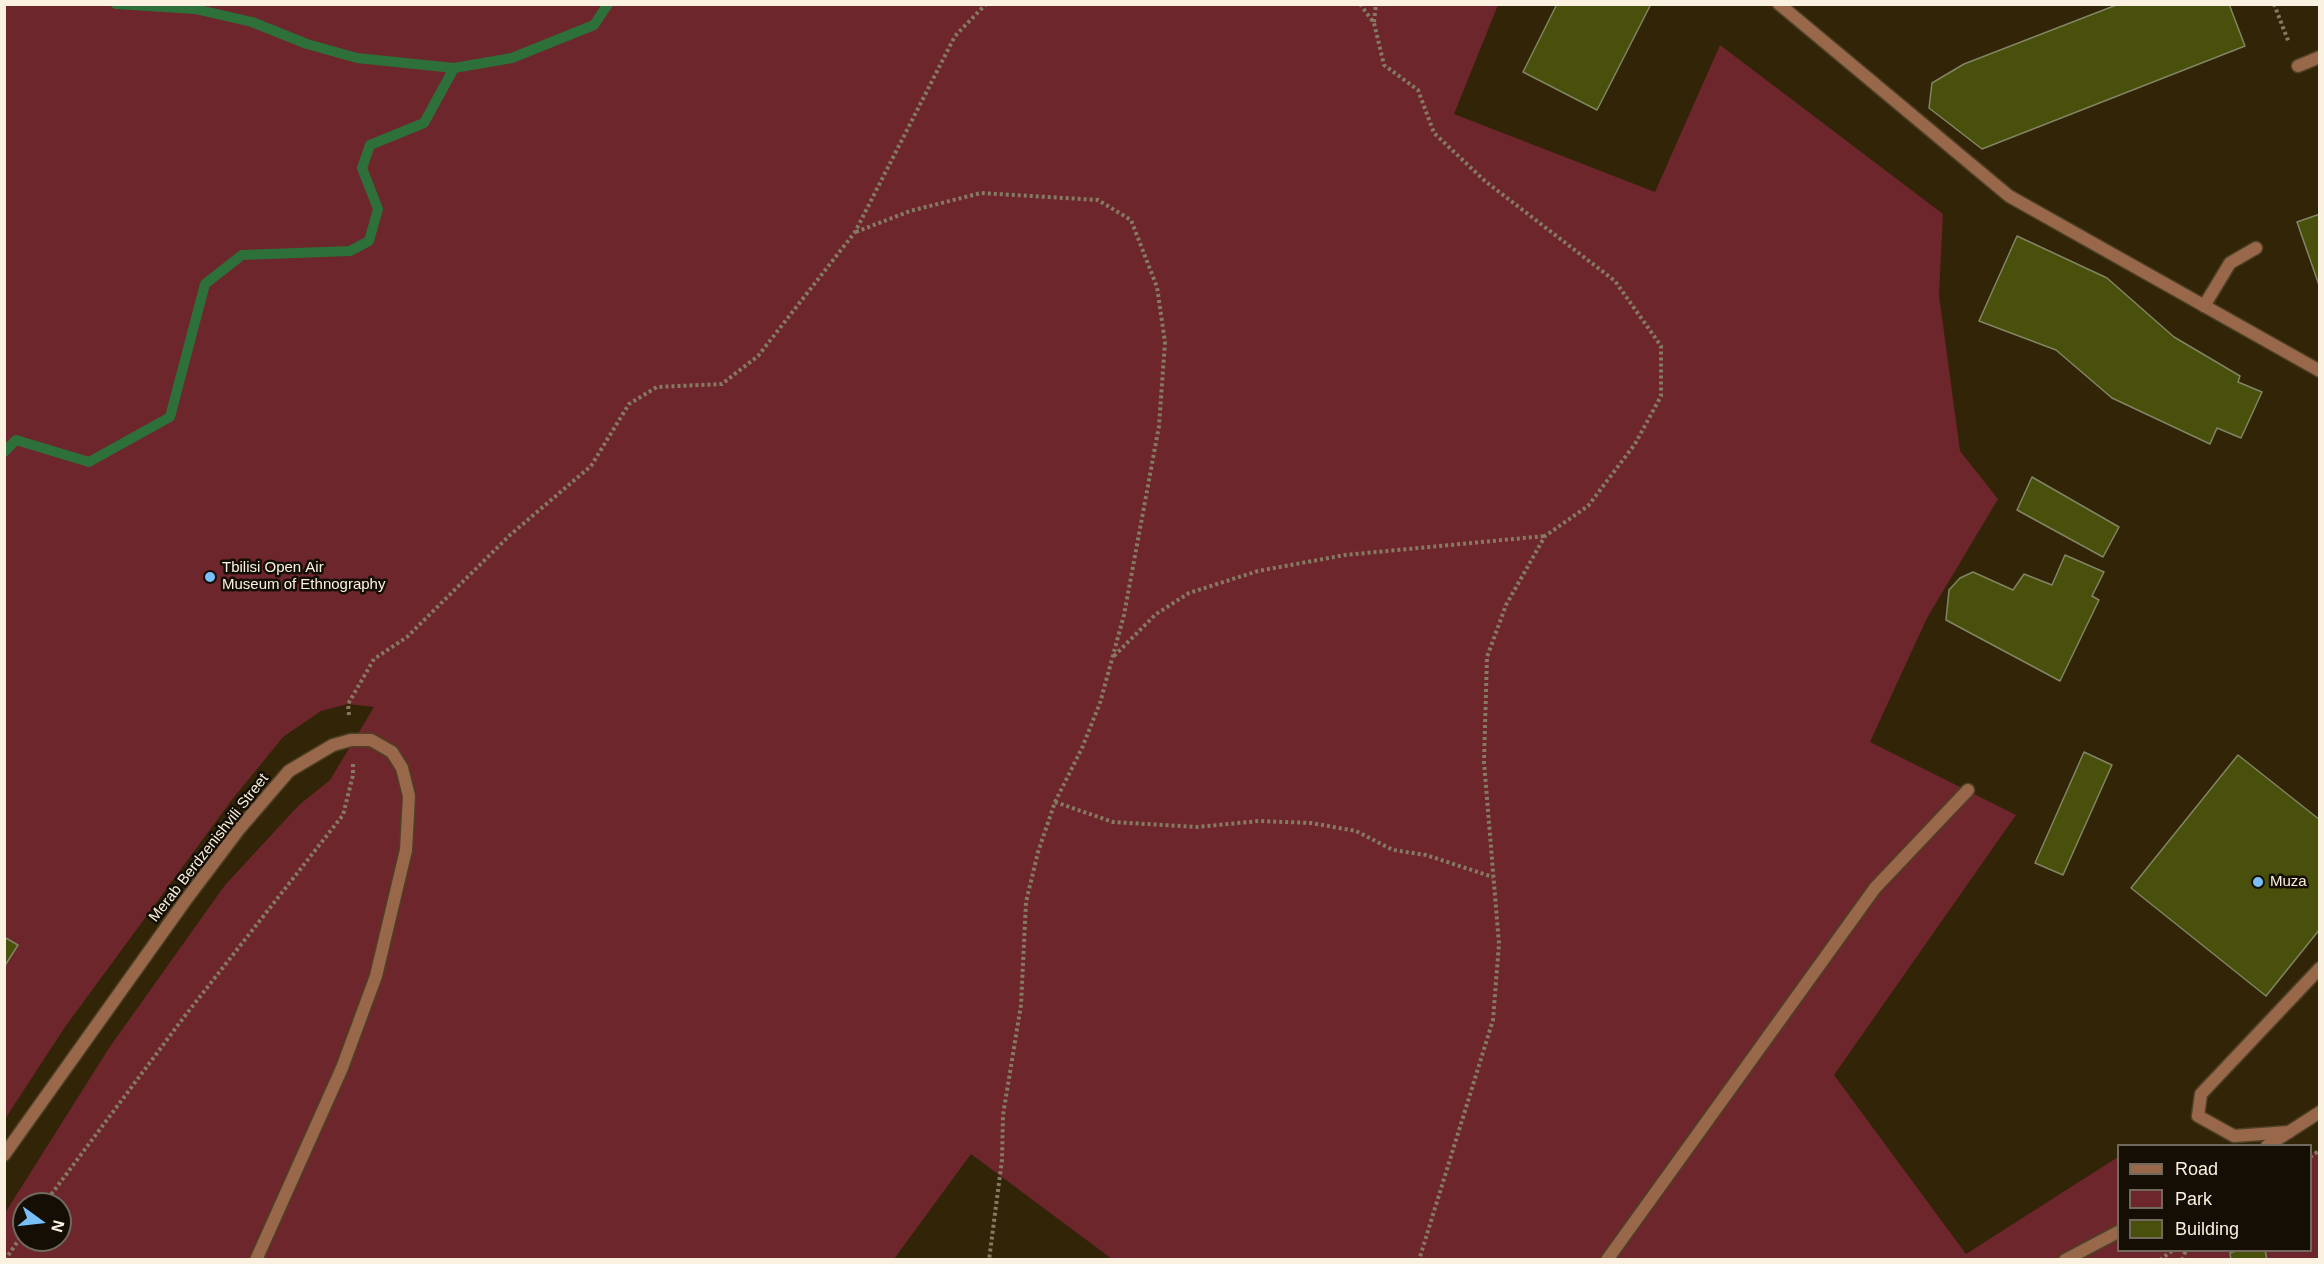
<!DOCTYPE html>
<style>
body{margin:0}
#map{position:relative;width:2324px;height:1264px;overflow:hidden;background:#322406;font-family:Helvetica,sans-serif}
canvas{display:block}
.frame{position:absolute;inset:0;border:6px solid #faf1e0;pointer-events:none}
.legend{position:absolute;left:2117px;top:1144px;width:195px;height:108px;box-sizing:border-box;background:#140e04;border:2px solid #70695c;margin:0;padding:8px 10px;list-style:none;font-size:18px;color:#faf1e0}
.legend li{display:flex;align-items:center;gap:12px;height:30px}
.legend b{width:30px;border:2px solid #70695c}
.north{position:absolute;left:12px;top:1192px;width:60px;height:60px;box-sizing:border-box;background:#140e04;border:2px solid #70695c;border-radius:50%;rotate:105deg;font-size:16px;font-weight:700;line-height:24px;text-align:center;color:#faf1e0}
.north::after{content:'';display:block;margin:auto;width:21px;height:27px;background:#79bff8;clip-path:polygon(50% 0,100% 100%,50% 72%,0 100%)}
</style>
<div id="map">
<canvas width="2324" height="1264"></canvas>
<div class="frame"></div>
<ul class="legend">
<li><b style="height:8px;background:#99684b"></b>Road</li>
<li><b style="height:16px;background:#6c262c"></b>Park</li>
<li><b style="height:16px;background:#49500b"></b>Building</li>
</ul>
<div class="north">N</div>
</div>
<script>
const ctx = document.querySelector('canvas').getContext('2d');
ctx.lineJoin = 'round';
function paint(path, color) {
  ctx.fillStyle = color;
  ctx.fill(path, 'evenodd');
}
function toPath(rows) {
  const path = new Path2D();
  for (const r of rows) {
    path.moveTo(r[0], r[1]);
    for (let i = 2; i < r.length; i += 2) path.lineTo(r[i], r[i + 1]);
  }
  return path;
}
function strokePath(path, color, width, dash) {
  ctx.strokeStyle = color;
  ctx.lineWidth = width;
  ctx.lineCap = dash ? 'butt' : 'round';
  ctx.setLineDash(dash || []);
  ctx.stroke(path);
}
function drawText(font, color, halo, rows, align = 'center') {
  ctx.font = font + ' Helvetica,sans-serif';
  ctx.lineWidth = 5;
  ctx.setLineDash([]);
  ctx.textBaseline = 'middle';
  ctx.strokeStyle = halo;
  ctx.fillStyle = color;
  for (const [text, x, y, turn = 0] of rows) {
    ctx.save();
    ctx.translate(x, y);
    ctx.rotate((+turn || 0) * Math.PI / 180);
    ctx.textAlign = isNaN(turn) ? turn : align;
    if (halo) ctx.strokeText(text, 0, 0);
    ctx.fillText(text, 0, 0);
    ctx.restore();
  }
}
paint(toPath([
 [5,5,1498,5,1454,114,1655,192,1720,45,1943,214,1939,295,1960,451,1998,499,1927,618,1870,742,2016,815,1834,1075,1966,1254,2118,1157,2118,1250,2310,1250,2311,1154,2319,1149,2319,1259,1112,1259,971,1154,894,1259,5,1259,5,1213,109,1048,225,885,299,805,330,780,374,707,348,704,321,711,283,737,231,801,65,1027,5,1119],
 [24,1204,60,1204,60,1240,24,1240]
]), '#6c262c');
strokePath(toPath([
 [116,4,195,9,252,22,307,44,357,58,454,68],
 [4,452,16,440,89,462,170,417,205,284,242,255,350,251,369,241,378,209,362,168,370,145,424,123,454,68,512,58,594,25,608,4]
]), '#2d7039', 10);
const building = toPath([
 [1557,4,1651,4,1597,110,1523,72,1557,4],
 [2119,4,2229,4,2245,46,1982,149,1929,108,1932,83,1964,64,2119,4],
 [2320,214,2320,288,2297,222,2320,214],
 [2017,236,2107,278,2174,337,2240,376,2238,382,2262,392,2241,438,2217,428,2210,444,2112,398,2056,350,1979,321,2017,236],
 [2032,477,2119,527,2103,557,2017,510,2032,477],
 [2065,555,2104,572,2092,596,2099,600,2060,681,1946,620,1949,590,1960,578,1973,572,2013,590,2024,574,2052,585,2065,555],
 [2084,752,2112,765,2063,875,2035,863,2084,752],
 [2238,755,2320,820,2320,929,2266,996,2131,888,2238,755],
 [4,937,18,945,4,967,4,937],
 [2239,1250,2265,1250,2267,1260,2231,1260,2230,1253,2239,1250]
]);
paint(building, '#49500b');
strokePath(building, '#808564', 1.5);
const service = toPath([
 [2298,66,2320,57],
 [2204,306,2230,263,2256,248],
 [2289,1132,2234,1136,2198,1116,2201,1094,2320,968]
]);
const minor = toPath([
 [1779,4,2009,196,2320,371],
 [1607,1260,1875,888,1968,790]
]);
const tertiary = toPath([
 [2267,1146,2320,1112],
 [4,1155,185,901,240,828,289,771,333,745,351,740,371,740,392,752,402,768,409,796,406,850,376,976,342,1068,256,1260],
 [2065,1260,2118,1232]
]);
strokePath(service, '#4e4125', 15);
strokePath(minor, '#4e4125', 15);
strokePath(tertiary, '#4e4125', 15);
strokePath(toPath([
 [1360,4,1374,23,1384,65,1418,90,1434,133,1485,181,1615,281,1661,346,1661,396,1635,444,1588,506,1545,536,1506,605,1487,657,1484,762,1499,944,1493,1020,1419,1260],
 [2274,4,2289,43],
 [1374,22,1376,4],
 [856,232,910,211,981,193,1098,200,1131,220,1157,287,1165,342,1159,426,1124,615,1100,703,1082,748,1055,802,1038,852,1026,902,1021,1005,1003,1115,1002,1160,989,1260],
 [1114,656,1156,614,1189,593,1258,571,1345,555,1545,536],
 [349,715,348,704,374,659,407,637,510,535,591,466,629,404,657,387,722,384,758,356,855,232,955,36,986,4],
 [1055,802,1113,822,1197,827,1259,821,1311,823,1356,831,1393,850,1426,855,1493,877],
 [2310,1157,2320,1150],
 [44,1204,184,1017,343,815,353,775,353,764],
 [5,1260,24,1232],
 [2160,1260,2173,1250],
 [2182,1260,2186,1250]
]), '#867a62', 4, [3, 3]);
strokePath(service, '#99684b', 12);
strokePath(minor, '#99684b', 12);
strokePath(tertiary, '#99684b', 12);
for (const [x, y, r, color] of [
 [210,577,6,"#79bff8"],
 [2258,882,6,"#79bff8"]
]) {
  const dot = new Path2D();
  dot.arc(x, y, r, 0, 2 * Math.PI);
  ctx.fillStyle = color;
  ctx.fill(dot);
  strokePath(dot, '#140e04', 2);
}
drawText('15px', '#faf1e0', '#140e04', [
 ["Tbilisi Open Air",222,568],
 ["Museum of Ethnography",222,585],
 ["Muza",2270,882]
], 'left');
drawText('15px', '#faf1e0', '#140e04', [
 ["Merab Berdzenishvili Street",209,848,-52]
]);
</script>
